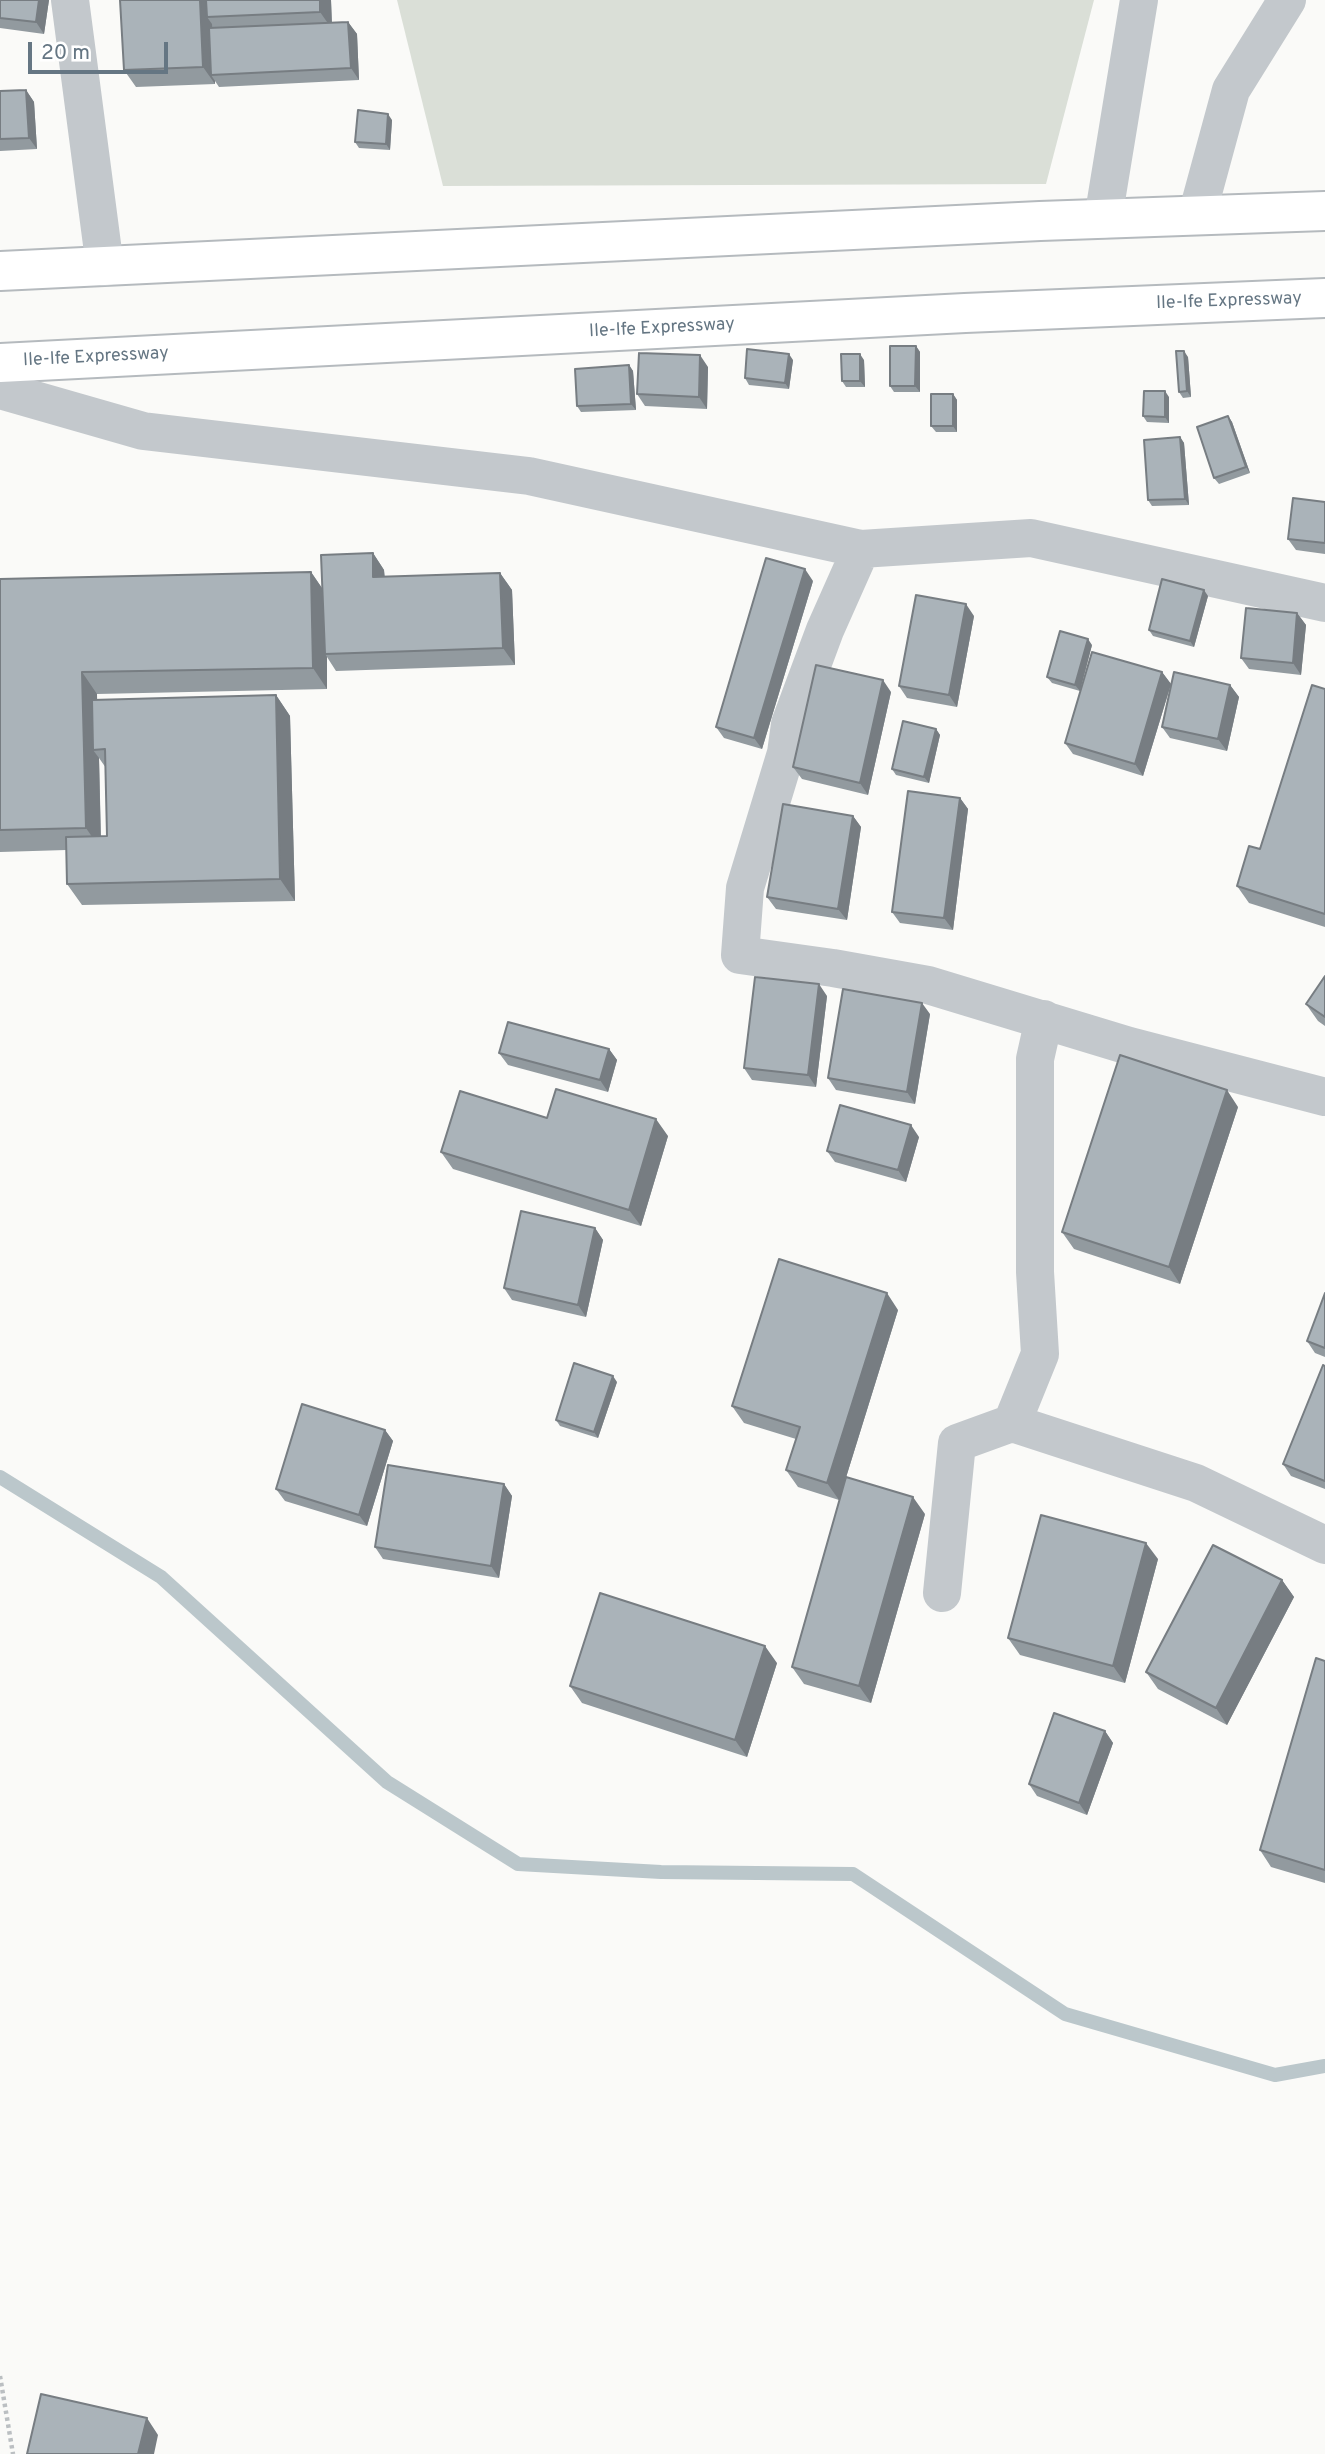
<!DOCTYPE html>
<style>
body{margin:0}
#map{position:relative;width:1325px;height:2454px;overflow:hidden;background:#fafaf8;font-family:Overpass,sans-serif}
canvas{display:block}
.scale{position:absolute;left:28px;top:42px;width:140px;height:32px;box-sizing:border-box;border:4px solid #657683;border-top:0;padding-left:9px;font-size:21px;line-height:24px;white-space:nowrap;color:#657683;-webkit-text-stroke:5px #fff;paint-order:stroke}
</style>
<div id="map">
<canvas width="1325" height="2454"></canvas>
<div class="scale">20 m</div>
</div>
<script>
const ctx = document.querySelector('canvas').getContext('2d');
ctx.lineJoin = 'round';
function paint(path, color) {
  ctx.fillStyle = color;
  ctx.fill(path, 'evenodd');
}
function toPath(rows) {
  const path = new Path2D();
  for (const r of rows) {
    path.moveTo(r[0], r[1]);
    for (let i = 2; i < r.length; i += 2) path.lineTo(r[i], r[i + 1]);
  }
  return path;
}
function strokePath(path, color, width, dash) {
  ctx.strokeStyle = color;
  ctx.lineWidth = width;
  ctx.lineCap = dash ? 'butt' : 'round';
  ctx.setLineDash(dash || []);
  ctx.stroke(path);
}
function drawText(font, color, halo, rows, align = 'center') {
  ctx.font = font + ' Overpass,sans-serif';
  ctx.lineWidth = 7;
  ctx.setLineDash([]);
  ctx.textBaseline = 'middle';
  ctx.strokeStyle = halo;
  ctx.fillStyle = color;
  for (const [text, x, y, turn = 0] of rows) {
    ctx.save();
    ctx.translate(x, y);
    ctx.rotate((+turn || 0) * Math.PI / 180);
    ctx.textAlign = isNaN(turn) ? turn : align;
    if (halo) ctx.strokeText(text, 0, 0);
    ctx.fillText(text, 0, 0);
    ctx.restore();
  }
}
paint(toPath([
 [397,0,1094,0,1046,184,443,186]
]), '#dadfd7');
strokePath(toPath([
 [0,1477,161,1577,387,1782,518,1864,661,1872,853,1874,1065,2014,1275,2075,1325,2066]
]), '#bbc7cb', 14);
const primary = toPath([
 [0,271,1040,221,1325,211],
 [0,363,965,313,1325,298]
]);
strokePath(primary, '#b5babe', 42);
strokePath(toPath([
 [0,2376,13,2454]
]), '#bbbfc2', 4.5, [3.5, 3.5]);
strokePath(toPath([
 [70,0,105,267],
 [1197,215,1231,90,1287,0],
 [1103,219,1139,0],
 [0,390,143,431,529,476,861,549,1031,538,1325,603],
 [861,549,825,630,790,724,786,753,745,888,740,955,833,968,928,985,1129,1046,1325,1097],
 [1012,1423,1040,1354,1035,1272,1035,1059,1044,1019],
 [942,1593,957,1443,1012,1423,1196,1483,1325,1545]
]), '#c3c8cc', 38);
strokePath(primary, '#fff', 38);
paint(toPath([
 [0,0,49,0,44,34,0,28],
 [120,0,331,0,332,23,348,22,357,34,359,80,219,87,215,81,215,84,136,87,124,70],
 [26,90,34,102,37,149,0,151,0,91],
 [392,120,390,150,359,148,355,142],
 [916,346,920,352,920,392,894,392,890,386],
 [1188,357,1191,397,1183,398,1179,392],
 [793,360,789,389,749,385,745,378],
 [864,360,865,387,846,387,842,381],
 [629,365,633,371,636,410,581,412,577,406],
 [708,367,707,409,645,406,637,394],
 [953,394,957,400,957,432,936,432,931,426],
 [1169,397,1169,423,1147,422,1143,416],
 [1228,416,1232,422,1250,473,1219,484,1214,478],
 [1180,437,1184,443,1189,505,1152,506,1148,500],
 [1325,502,1325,554,1296,550,1288,539],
 [373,553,384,570,385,577,500,573,512,590,515,665,336,671,327,657,327,689,97,694,97,700,276,695,290,716,295,901,82,905,67,884,66,850,0,852,0,579,311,572,322,588],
 [99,758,106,768,107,836,101,837],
 [813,581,762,749,724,738,716,727],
 [1208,596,1194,647,1153,636,1149,630],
 [1297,613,1306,625,1301,675,1249,669,1241,658],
 [974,616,957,707,907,698,899,686],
 [1092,645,1080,691,1052,683,1047,677],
 [1162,672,1171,684,1143,776,1073,754,1065,743],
 [1230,685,1239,697,1227,751,1170,738,1162,727],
 [1325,689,1325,927,1249,903,1237,886,1260,849],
 [891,692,868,795,802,779,793,767],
 [936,729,940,735,929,783,896,775,892,769],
 [960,798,968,809,953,930,900,923,892,912],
 [853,816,861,827,847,920,776,909,767,897],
 [1325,976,1325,1026,1318,1021,1306,1004],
 [827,996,816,1087,752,1080,744,1068],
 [930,1014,915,1104,836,1090,828,1078],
 [609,1049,617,1060,608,1092,508,1065,499,1053],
 [1238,1107,1180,1284,1074,1249,1062,1232],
 [547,1118,668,1136,641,1226,453,1169,441,1152],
 [919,1137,906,1182,835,1162,827,1151],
 [595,1228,603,1240,586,1317,512,1300,504,1288],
 [1325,1293,1325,1357,1315,1353,1307,1341],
 [898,1310,839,1500,798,1487,786,1470,796,1439,744,1423,732,1406],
 [1325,1366,1325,1489,1291,1476,1283,1464],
 [617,1382,598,1438,560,1426,556,1420],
 [385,1430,393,1441,367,1526,285,1501,276,1489],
 [504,1484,512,1496,499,1578,383,1559,375,1547],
 [925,1514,871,1703,804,1684,792,1667],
 [1158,1559,1125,1683,1020,1655,1008,1638],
 [1282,1580,1294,1597,1227,1725,1158,1689,1146,1672],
 [1325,1661,1325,1883,1271,1867,1260,1850],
 [777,1663,747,1757,582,1703,570,1686],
 [1105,1731,1113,1743,1087,1815,1037,1796,1029,1784]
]), '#929a9f');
paint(toPath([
 [39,0,49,0,44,34,36,22],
 [200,0,211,0,207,17,212,24,215,75,211,75,215,81,215,84,203,67],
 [320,0,331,0,332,29,320,12],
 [348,22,357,34,359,80,351,68],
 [26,90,34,102,37,149,29,138],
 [388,114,392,120,390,150,386,144],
 [916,346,920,352,920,392,915,386],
 [1184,351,1188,357,1191,397,1187,391],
 [789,354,793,360,789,389,785,383],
 [860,354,864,360,865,387,860,381],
 [700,355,708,367,707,409,699,397],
 [629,365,633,371,636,410,631,404],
 [1165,391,1169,397,1169,423,1165,417],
 [953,394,957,400,957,432,953,426],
 [1228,416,1232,422,1250,473,1246,467],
 [1180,437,1184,443,1189,505,1185,499],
 [373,553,384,570,385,594,373,577],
 [805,569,813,581,762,749,754,738],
 [311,572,326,594,325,654,327,657,327,689,313,668],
 [500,573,512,590,515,665,503,648],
 [1204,590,1208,596,1194,647,1190,641],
 [966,604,974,616,957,707,949,695],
 [1297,613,1306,625,1301,675,1293,663],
 [1088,639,1092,645,1080,691,1075,685],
 [82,672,97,694,98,749,93,750,99,758,101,850,86,828],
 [1162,672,1171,684,1143,776,1135,764],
 [883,680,891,692,868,795,860,783],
 [1230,685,1239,697,1227,751,1218,739],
 [276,695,290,716,295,901,280,879],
 [936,729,940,735,929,783,924,777],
 [960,798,968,809,953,930,944,918],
 [853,816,861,827,847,920,838,909],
 [819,984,827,996,816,1087,808,1075],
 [922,1003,930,1014,915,1104,907,1092],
 [609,1049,617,1060,608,1092,600,1080],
 [1227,1090,1238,1107,1180,1284,1169,1267],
 [656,1119,668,1136,641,1226,629,1210],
 [911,1125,919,1137,906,1182,898,1170],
 [595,1228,603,1240,586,1317,578,1305],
 [887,1293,898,1310,839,1500,827,1483],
 [613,1376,617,1382,598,1438,594,1432],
 [385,1430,393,1441,367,1526,359,1515],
 [504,1484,512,1496,499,1578,491,1566],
 [913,1497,925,1514,871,1703,859,1686],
 [1146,1543,1158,1559,1125,1683,1113,1666],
 [1282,1580,1294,1597,1227,1725,1216,1708],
 [765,1646,777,1663,747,1757,735,1740],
 [1105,1731,1113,1743,1087,1815,1079,1803],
 [147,2418,158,2435,154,2454,138,2454]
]), '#777d82');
const building = toPath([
 [0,0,39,0,36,22,0,18,0,0],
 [120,0,200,0,203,67,124,70,120,0],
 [206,0,320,0,320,12,207,17,206,0],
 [348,22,351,68,211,75,209,28,348,22],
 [26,90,29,138,0,139,0,91,26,90],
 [358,110,388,114,386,144,355,142,358,110],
 [890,346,916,346,915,386,890,386,890,346],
 [747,349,789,354,785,383,745,378,747,349],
 [1176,351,1184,351,1187,391,1179,392,1176,351],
 [639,353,700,355,699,397,637,394,639,353],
 [841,354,860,354,860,381,842,381,841,354],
 [629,365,631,404,577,406,575,369,629,365],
 [1144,391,1165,391,1165,417,1143,416,1144,391],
 [931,394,953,394,953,426,931,426,931,394],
 [1228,416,1246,467,1214,478,1197,427,1228,416],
 [1180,437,1185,499,1148,500,1144,440,1180,437],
 [1293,498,1325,502,1325,543,1288,539,1293,498],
 [373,553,373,577,500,573,503,648,325,654,321,555,373,553],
 [766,558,805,569,754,738,716,727,766,558],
 [311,572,313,668,82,672,86,828,0,830,0,579,311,572],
 [1162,579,1204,590,1190,641,1149,630,1162,579],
 [916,595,966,604,949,695,899,686,916,595],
 [1246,608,1297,613,1293,663,1241,658,1246,608],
 [1060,631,1088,639,1075,685,1047,677,1060,631],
 [1092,652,1162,672,1135,764,1065,743,1092,652],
 [816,665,883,680,860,783,793,767,816,665],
 [1174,672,1230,685,1218,739,1162,727,1174,672],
 [1312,685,1325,689,1325,914,1237,886,1249,846,1260,849,1312,685],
 [276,695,280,879,67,884,66,837,107,836,105,749,93,750,92,700,276,695],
 [903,721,936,729,924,777,892,769,903,721],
 [908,791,960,798,944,918,892,912,908,791],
 [783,804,853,816,838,909,767,897,783,804],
 [1325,976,1325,1017,1306,1004,1325,976],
 [755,977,819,984,808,1075,744,1068,755,977],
 [843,989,922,1003,907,1092,828,1078,843,989],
 [508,1022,609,1049,600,1080,499,1053,508,1022],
 [1120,1055,1227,1090,1169,1267,1062,1232,1120,1055],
 [556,1089,656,1119,629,1210,441,1152,460,1091,547,1118,556,1089],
 [840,1105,911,1125,898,1170,827,1151,840,1105],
 [521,1211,595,1228,578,1305,504,1288,521,1211],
 [779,1259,887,1293,827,1483,786,1470,800,1427,732,1406,779,1259],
 [1325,1293,1325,1348,1307,1341,1325,1293],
 [574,1363,613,1376,594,1432,556,1420,574,1363],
 [1323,1365,1325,1366,1325,1481,1283,1464,1323,1365],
 [302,1404,385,1430,359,1515,276,1489,302,1404],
 [388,1465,504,1484,491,1566,375,1547,388,1465],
 [846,1477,913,1497,859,1686,792,1667,846,1477],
 [1041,1515,1146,1543,1113,1666,1008,1638,1041,1515],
 [1213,1545,1282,1580,1216,1708,1146,1672,1213,1545],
 [600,1593,765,1646,735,1740,570,1686,600,1593],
 [1316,1658,1325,1661,1325,1870,1260,1850,1316,1658],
 [1054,1713,1105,1731,1079,1803,1029,1784,1054,1713],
 [41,2394,147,2418,138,2454,27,2454,41,2394]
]);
paint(building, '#aab3b9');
strokePath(building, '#777d82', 2);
drawText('18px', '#657683', '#fff', [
 ["Ile-Ife Expressway",1229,302,-2],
 ["Ile-Ife Expressway",662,329,-3],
 ["Ile-Ife Expressway",96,358,-3]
]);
</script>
